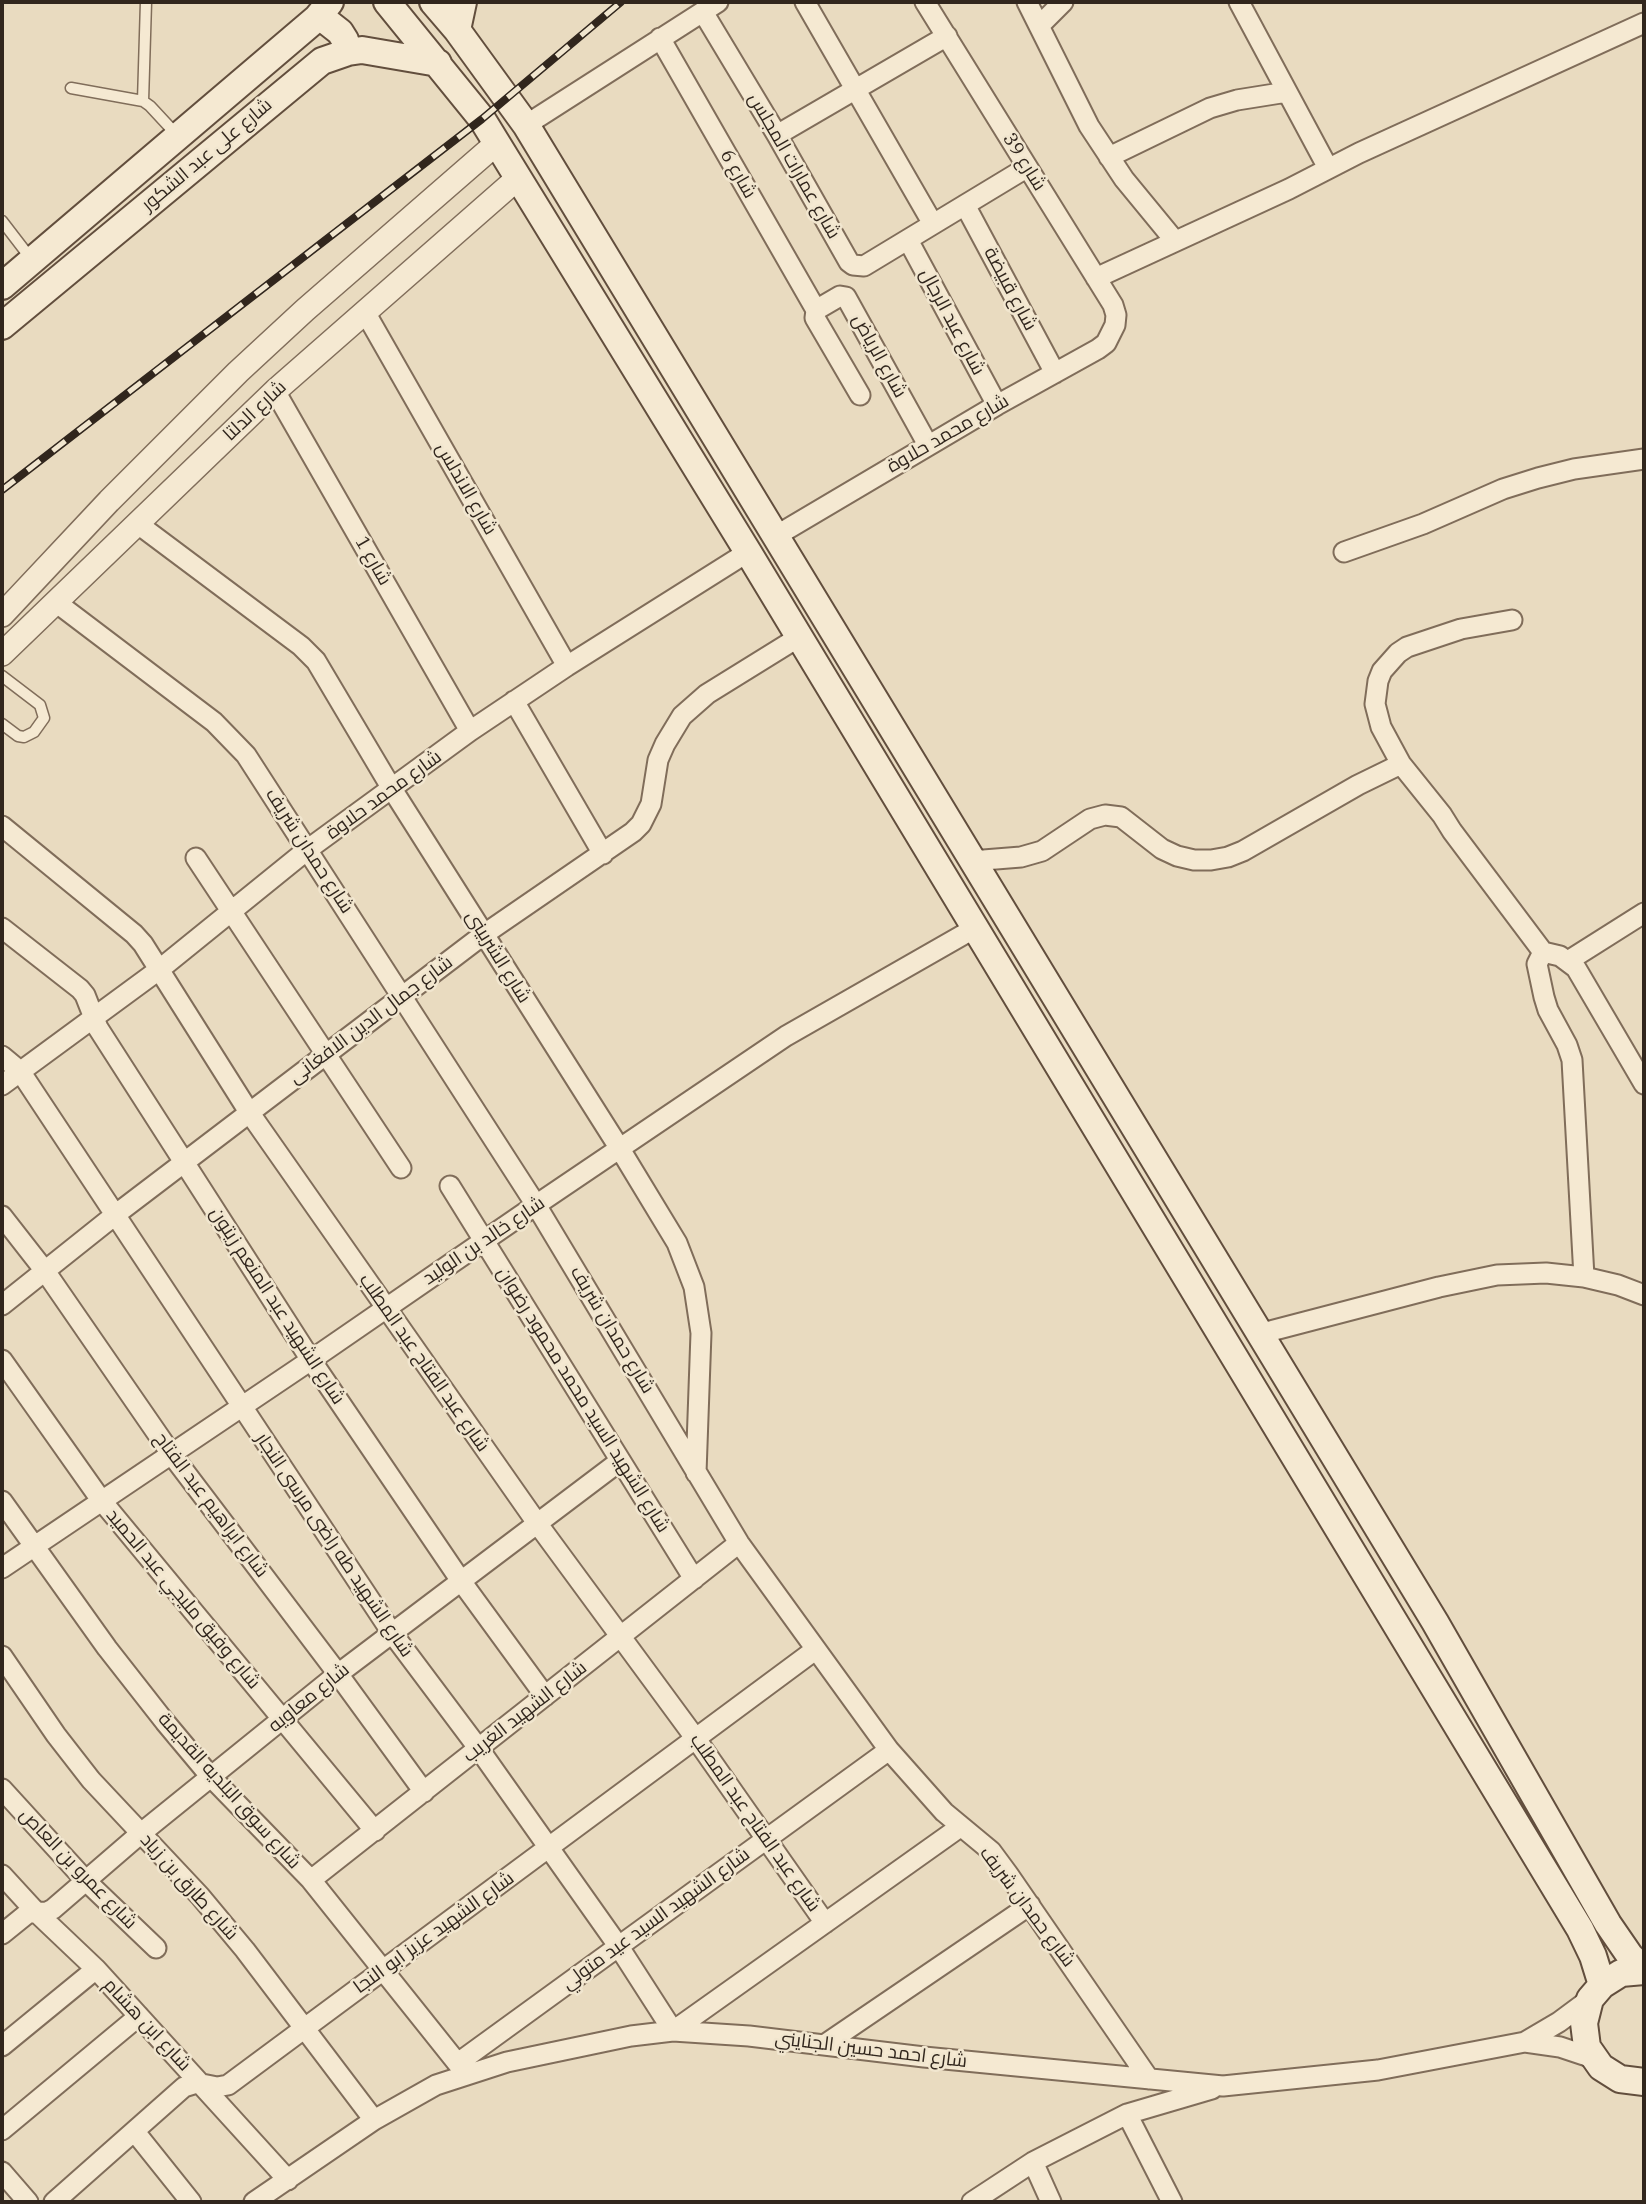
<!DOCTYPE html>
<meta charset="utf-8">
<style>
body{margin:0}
#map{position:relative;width:1646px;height:2204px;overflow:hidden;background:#e9dbc0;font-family:"IBM Plex Serif",serif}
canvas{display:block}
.frame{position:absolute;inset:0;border:4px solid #31261d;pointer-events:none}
</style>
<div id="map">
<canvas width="1646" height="2204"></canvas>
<div class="frame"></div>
</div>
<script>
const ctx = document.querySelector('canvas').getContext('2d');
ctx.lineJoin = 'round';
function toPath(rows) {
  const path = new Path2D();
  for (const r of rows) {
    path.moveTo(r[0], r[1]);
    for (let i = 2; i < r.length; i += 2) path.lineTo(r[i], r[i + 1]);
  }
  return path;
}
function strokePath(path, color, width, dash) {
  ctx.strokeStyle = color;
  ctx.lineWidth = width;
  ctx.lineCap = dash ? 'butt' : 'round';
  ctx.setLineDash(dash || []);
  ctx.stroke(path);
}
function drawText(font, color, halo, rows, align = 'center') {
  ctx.font = font + ' "IBM Plex Serif",Cairo,serif';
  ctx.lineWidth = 5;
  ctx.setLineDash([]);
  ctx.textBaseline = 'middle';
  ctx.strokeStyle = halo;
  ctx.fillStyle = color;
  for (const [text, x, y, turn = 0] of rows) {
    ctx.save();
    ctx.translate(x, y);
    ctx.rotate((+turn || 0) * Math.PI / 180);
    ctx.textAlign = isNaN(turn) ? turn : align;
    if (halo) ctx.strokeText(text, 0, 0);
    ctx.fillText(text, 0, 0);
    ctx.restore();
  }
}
const service = toPath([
 [71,88,143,101,150,106,176,134],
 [143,101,146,2],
 [2,221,32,260],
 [2,676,40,705,44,718,34,732,24,737,18,736,2,724]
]);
const minor = toPath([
 [805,2,933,224],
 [1027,2,1089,126,1124,179,1175,241],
 [1239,2,1328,168],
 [703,12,777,135,849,262,853,265,864,266,1026,168],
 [1039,26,1063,2],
 [660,38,816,310],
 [526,125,718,2],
 [777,135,947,36],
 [1109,157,1210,108,1237,100,1287,92],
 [965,205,1055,373],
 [908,240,997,405],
 [1096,278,1289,189,1359,153,1644,23],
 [816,310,840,296,846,297,928,445],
 [816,310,815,318,860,395],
 [365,312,567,666],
 [275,391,470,731],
 [138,524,301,646,316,661,392,789,620,1149,677,1243,694,1287,701,1333,696,1473],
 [774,537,997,405,1098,349,1106,343,1115,325,1116,315,1113,305,925,2],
 [1344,552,1423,524,1503,489,1538,478,1574,469,1644,459],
 [57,603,214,722,246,755,536,1205,739,1543,889,1750,944,1812,991,1851,1008,1874,1149,2079],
 [1512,620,1461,629,1407,647,1398,653,1382,671,1378,681,1375,704,1381,727,1401,764,1442,815,1452,831,1543,952,1537,964,1544,997,1548,1010,1567,1045,1572,1060,1584,1277],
 [514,701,603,854],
 [2,826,134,934,143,944,249,1112,537,1523,696,1739,825,1923],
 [196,858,401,1168],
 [971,861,1021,857,1042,851,1090,819,1105,815,1121,817,1162,849,1177,856,1194,860,1211,860,1228,857,1243,851,1358,785,1401,764],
 [2,928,80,989,85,995,98,1028,311,1360,461,1581,545,1696],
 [1543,952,1560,956,1576,968,1644,1084],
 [1568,961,1644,913],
 [2,1056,20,1071,392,1633,479,1749,619,1947,673,2031,960,1827],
 [2,1085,160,969,307,850,470,731,567,666,748,552],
 [450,1186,694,1579],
 [2,1216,45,1271,172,1455,338,1674,424,1792],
 [2,1305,115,1215,483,935,633,832,641,824,651,804,658,760,665,744,682,716,707,694,799,637],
 [1259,1334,1439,1287,1497,1275,1546,1273,1584,1277,1618,1285,1644,1295],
 [2,1360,101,1500,375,1831],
 [2,1501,107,1648,165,1722,211,1777,311,1880,466,2074],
 [2,1568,311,1360,536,1205,786,1036,975,928],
 [2,1656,56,1735,91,1780,200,1896,245,1950,374,2120],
 [2,1789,86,1881,156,1948],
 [2,1875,36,1912,96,1969,288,2180],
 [311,1880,739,1543],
 [2,1934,28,1913,47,1912,53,1909,140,1834,338,1674,620,1461],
 [1525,2042,1560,2047,1593,2058],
 [824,2045,1030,1905],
 [2,2046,96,1969],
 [458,2063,889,1750],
 [1127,2114,1172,2202],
 [2,2130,139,2016],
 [135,2132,191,2202],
 [1033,2162,1051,2202],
 [2,2172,28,2202],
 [54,2202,184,2087,197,2083,217,2087,228,2085,815,1650],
 [254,2202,374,2120,436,2085,507,2062,631,2036,673,2031,749,2036,924,2057,1223,2086,1378,2070,1525,2042,1559,2022,1590,1999],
 [972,2202,1033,2162,1127,2114,1212,2089]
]);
const tertiary = toPath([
 [2,615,109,501,238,372,305,310,497,143],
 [2,654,275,391,518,178]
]);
const secondary = toPath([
 [387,2,482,119,748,552,1580,1929,1593,1956,1602,1985],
 [433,2,457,30,526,125,1435,1622,1608,1924,1630,1956,1644,1970],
 [317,18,326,21,340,32,345,40,348,52],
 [457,30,463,2],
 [2,286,317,18,330,2],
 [2,326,322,61,348,52,362,50,438,63],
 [1644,1971,1621,1973,1602,1985,1590,1999,1584,2023,1587,2047,1601,2067,1620,2079,1644,2082]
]);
strokePath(service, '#806d5a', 13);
strokePath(minor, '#806d5a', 23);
strokePath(tertiary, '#806d5a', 26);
strokePath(secondary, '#624e3d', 30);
strokePath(service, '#f5e9d2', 10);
strokePath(minor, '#f5e9d2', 19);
strokePath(tertiary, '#f5e9d2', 23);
strokePath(secondary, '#f5e9d2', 26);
const rail = toPath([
 [2,490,482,119,621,2]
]);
strokePath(rail, '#31261d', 8);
strokePath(rail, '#f1e6cf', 5, [16]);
drawText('19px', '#31261d', '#f1e6cf', [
 ["شارع على عبد الشكور",207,155,-40],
 ["شارع 39",1024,162,58],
 ["شارع عمارات المجلس",794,166,60],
 ["شارع 6",738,174,60],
 ["شارع قبيضة",1010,289,62],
 ["شارع عبد الرجال",952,322,62],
 ["شارع الرياض",879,356,61],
 ["شارع الدلتا",255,411,-43],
 ["شارع محمد حلاوة",948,434,-30],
 ["شارع الاندلس",466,489,60],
 ["شارع 1",373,561,60],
 ["شارع محمد حلاوة",384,795,-36],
 ["شارع حمدان شريف",309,851,57],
 ["شارع الشربينى",498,957,58],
 ["شارع جمال الدين الافغانى",371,1020,-37],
 ["شارع خالد بن الوليد",484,1241,-34],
 ["شارع الشهيد عبد المنعم زيتون",277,1306,57],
 ["شارع حمدان شريف",612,1330,59],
 ["شارع عبد الفتاح عبد المطلب",424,1363,55],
 ["شارع الشهيد السيد محمد محمود رضوان",583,1400,58],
 ["شارع ابراهيم عبد الفتاح",211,1505,53],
 ["شارع الشهيد طه راضى مرسى النجار",334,1545,56],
 ["شارع وفيق مليجي عبد الحميد",183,1599,50],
 ["شارع معاويه",309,1698,-39],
 ["شارع الشهيد الغريب",525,1712,-38],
 ["شارع سوق البلديه القديمة",229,1791,48],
 ["شارع عبد الفتاح عبد المطلب",755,1823,55],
 ["شارع عمرو بن العاص",78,1869,46],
 ["شارع طارق بن زياد",189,1887,48],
 ["شارع حمدان شريف",1027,1907,53],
 ["شارع الشهيد السيد عيد متولي",656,1919,-36],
 ["شارع الشهيد عزيز ابو النجا",434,1933,-36],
 ["شارع ابن هشام",147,2025,47],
 ["شارع احمد حسين الجنايني",871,2050,7]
]);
</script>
